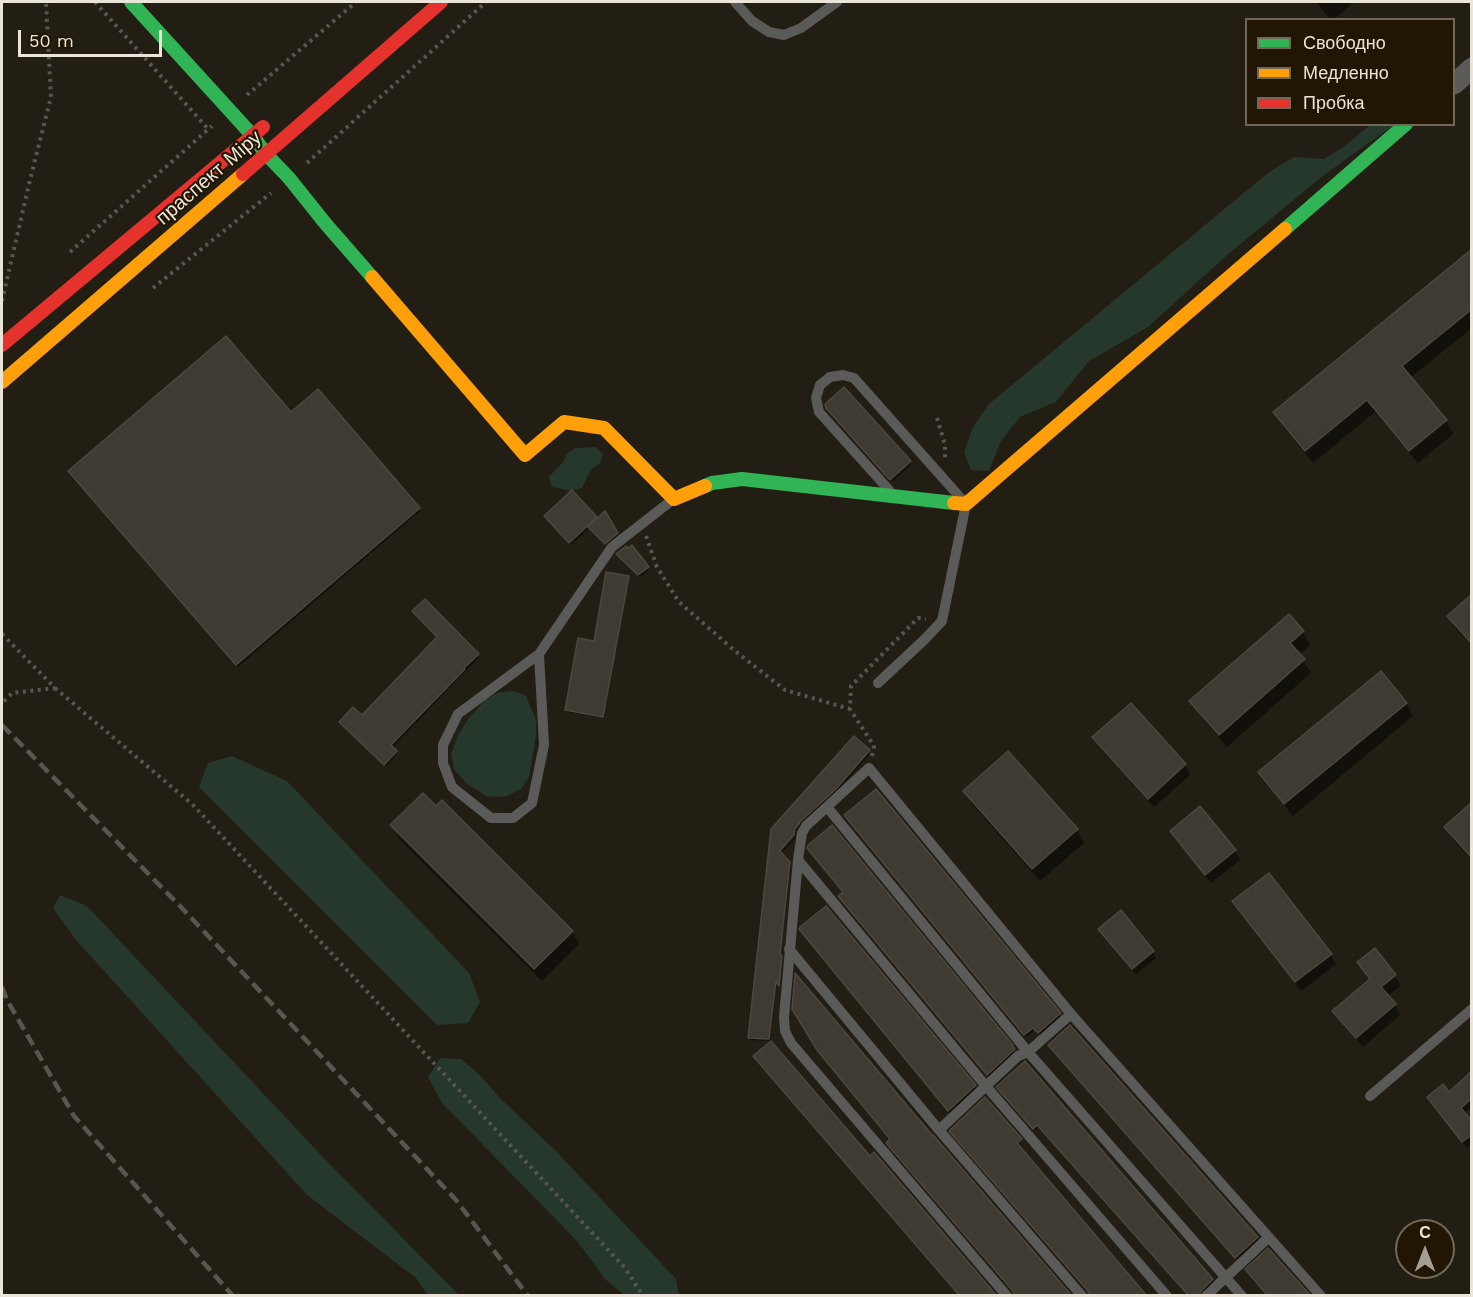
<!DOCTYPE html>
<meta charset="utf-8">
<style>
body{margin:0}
#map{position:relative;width:1473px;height:1297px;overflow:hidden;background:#231e13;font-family:"Work Sans",sans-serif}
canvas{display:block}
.frame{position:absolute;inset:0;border:3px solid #ebe4d8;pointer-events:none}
.legend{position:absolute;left:1245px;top:18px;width:210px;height:108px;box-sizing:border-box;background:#211604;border:2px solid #726859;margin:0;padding:8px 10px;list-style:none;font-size:18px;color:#ebe4d8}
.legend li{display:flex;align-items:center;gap:12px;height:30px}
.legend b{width:30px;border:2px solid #726859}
.north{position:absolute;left:1395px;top:1219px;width:60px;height:60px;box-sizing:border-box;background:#211604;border:2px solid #726859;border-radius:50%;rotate:0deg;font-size:16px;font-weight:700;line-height:24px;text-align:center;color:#ebe4d8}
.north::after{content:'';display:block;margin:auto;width:21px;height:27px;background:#a59f93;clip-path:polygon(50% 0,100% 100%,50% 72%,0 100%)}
.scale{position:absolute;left:18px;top:30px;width:144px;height:27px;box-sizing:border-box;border:3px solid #ebe4d8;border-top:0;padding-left:8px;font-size:18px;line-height:21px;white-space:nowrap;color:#ebe4d8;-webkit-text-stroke:4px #211604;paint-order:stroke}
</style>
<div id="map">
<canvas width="1473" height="1297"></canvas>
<div class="frame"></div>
<ul class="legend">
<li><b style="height:8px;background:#30b455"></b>Свободно</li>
<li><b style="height:8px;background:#ff9f0a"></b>Медленно</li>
<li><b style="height:8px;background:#e5322d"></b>Пробка</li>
</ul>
<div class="north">С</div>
<div class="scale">50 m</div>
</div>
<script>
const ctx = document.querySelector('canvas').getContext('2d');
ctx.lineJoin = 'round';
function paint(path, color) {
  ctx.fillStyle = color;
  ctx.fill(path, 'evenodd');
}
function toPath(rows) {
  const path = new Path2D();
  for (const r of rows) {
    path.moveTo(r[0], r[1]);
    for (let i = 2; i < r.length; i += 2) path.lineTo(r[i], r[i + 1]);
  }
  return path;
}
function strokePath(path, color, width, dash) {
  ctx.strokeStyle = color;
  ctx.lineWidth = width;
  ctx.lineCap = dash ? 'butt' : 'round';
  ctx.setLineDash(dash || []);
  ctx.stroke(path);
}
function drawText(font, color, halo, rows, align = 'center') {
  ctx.font = font + ' "Work Sans",sans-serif';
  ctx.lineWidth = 4.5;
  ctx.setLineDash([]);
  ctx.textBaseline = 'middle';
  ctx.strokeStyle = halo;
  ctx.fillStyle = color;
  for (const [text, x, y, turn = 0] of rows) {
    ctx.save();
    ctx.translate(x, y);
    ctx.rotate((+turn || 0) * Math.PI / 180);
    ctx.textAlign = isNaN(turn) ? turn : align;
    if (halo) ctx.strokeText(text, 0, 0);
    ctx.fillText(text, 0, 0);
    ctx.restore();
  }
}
paint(toPath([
 [1370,125,1394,125,1324,175,1226,256,1148,327,1089,361,1056,402,1020,417,1001,441,989,471,971,470,964,453,973,427,989,404,1269,172,1294,157,1324,159,1342,148],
 [596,447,603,454,600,464,591,469,582,488,571,491,552,487,549,477,563,462,567,453,576,448],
 [514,691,526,696,536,720,536,736,529,777,521,789,505,797,486,796,466,783,454,769,451,754,458,735,469,718,485,700,497,693],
 [232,756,287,781,469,973,480,1002,468,1023,437,1025,199,787,208,763],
 [60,895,87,906,322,1156,459,1295,428,1295,416,1278,307,1195,76,940,53,908],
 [440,1058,461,1059,481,1076,501,1099,557,1152,676,1279,679,1295,624,1295,605,1279,577,1241,442,1103,428,1077]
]), '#26372b');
paint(toPath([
 [1316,2,1354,2,1333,20,1331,20],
 [1472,251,1472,328,1410,378,1446,421,1453,434,1418,463,1375,412,1313,463,1282,425,1275,412],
 [843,389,911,465,893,481,829,411],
 [72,473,419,509,420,511,238,667],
 [605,514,618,536,607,545,590,527,571,545,547,519,596,518,597,520],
 [620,557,647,567,649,570,640,577],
 [628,577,629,579,604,718,568,712,566,710,595,643],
 [1472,596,1472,646,1456,629,1449,616],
 [1303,632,1310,645,1299,655,1311,673,1227,747,1199,714,1191,702],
 [438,637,477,655,479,657,392,748,397,754,386,766,342,725,362,717],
 [1406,703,1413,716,1293,816,1268,785,1260,772],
 [1094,738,1185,765,1190,775,1154,807,1100,747],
 [869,751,870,754,837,791,802,823,796,832,795,838,781,854,791,865,780,957,782,960,780,985,777,980,770,1041,751,1040,749,1038,772,830],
 [965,791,1077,830,1084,843,1040,881,972,804],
 [1472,804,1472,860,1453,840,1446,827],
 [847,818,1059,1014,1061,1016,1040,1035,1035,1029,1026,1037],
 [392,826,572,931,579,944,542,981,399,839],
 [1171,832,1235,851,1240,860,1211,883,1177,841],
 [845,892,1012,1049,1015,1053,989,1077,841,899],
 [1234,901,1330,955,1336,964,1301,991,1240,911],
 [803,932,974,1086,976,1089,950,1113],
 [1104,935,1153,952,1156,958,1136,974],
 [1374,950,1395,976,1401,986,1387,996,1395,1005,1400,1015,1363,1047,1340,1021,1334,1011,1371,980,1359,962],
 [1051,1047,1257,1238,1259,1240,1238,1260],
 [1472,1073,1472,1107,1464,1114,1472,1123,1472,1144,1467,1148,1432,1103,1449,1094],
 [1000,1089,1212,1280,1213,1283,1200,1296,1189,1296,1039,1127,1035,1130]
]), '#0007');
const building = toPath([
 [1472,249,1472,309,1402,366,1447,420,1409,451,1367,400,1305,451,1273,412,1472,249],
 [226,336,291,412,318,389,420,508,236,665,68,471,226,336],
 [844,387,911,461,891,479,889,479,826,408,825,404,844,387],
 [572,490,597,517,569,543,544,516,572,490],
 [605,511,618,533,605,544,588,527,605,511],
 [632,545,649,567,638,575,616,554,626,546,628,548,632,545],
 [606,572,629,576,603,717,565,710,578,638,594,641,606,572],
 [1472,594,1472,644,1447,616,1472,594],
 [425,599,479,654,464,668,465,669,391,745,397,751,384,765,339,722,353,707,362,715,437,637,412,611,425,599],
 [1289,614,1304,631,1290,643,1305,659,1219,735,1189,701,1289,614],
 [1381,671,1407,703,1284,804,1258,772,1381,671],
 [1131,703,1186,764,1148,799,1092,737,1131,703],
 [854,736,870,750,836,789,801,821,795,829,794,835,780,851,790,862,780,954,782,956,779,986,776,981,769,1039,748,1038,771,829,854,736],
 [1008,751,1078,829,1032,869,963,791,1008,751],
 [876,789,1061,1013,1038,1033,1033,1028,1024,1035,844,815,876,789],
 [423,793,436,806,442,800,573,931,534,969,390,825,423,793],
 [1472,802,1472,858,1444,827,1472,802],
 [1200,806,1236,850,1205,875,1170,831,1200,806],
 [832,825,1013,1045,1012,1046,1015,1049,987,1075,838,896,843,892,807,848,808,845,832,825],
 [1269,873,1332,954,1295,982,1232,901,1269,873],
 [826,906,976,1085,948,1111,799,929,800,927,826,906],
 [1121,910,1154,951,1132,969,1098,929,1121,910],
 [1375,948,1396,975,1381,987,1396,1004,1356,1038,1332,1011,1370,979,1357,962,1375,948],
 [795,973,933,1136,933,1135,1072,1296,1014,1296,1013,1291,886,1143,890,1139,817,1050,792,1009,795,973],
 [1070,1025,1258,1237,1235,1258,1048,1045,1070,1025],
 [771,1041,870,1156,874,1152,997,1296,960,1296,753,1056,771,1041],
 [1025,1061,1213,1279,1201,1291,1199,1296,1189,1296,1037,1125,1033,1129,996,1087,1025,1061],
 [1472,1071,1472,1098,1461,1108,1472,1121,1472,1135,1462,1142,1427,1097,1443,1084,1449,1092,1472,1071],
 [985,1097,1022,1139,1017,1143,1147,1296,1089,1296,1088,1291,949,1131,985,1097],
 [1268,1248,1311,1296,1268,1296,1245,1269,1268,1248]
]);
paint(building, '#403b32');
strokePath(building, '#4d483f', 1.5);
strokePath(toPath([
 [95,2,209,130],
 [247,95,356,2],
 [307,163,486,2],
 [70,252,212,126],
 [153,288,271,193],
 [2,301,30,180,51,97,46,2],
 [937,418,945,445,945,458],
 [646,536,657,567,679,602,735,651,785,690,850,709],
 [2,634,55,688,12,693,2,703],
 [55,688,193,805,625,1268,643,1296],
 [872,756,874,746,850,709,851,686,918,618,926,619]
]), '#595552', 4, [3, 4.5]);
strokePath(toPath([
 [735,2,752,21,769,32,784,35,801,28,837,2],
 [539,654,544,745,532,803,513,818,491,818,452,787,443,763,443,745,458,714,539,654,612,547,671,501],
 [878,683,924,640,942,621,966,504,854,378,843,375,830,377,820,385,816,398,819,412,889,490],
 [827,807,1028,1052,1242,1296],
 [798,860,784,1017,785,1031,791,1043,1007,1296],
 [789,949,939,1130,1082,1296],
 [1370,1096,1472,1009],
 [939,1130,1018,1056,1028,1052,1071,1014],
 [1167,1296,985,1085,798,860,802,833,806,826,869,768,1071,1014,1321,1296],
 [1206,1296,1269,1237]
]), '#5a5a59', 10);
strokePath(toPath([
 [1454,84,1472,68]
]), '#5a5a59', 21);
strokePath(toPath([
 [131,2,253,136,266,154,289,178,325,223,372,277],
 [1285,229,1406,124],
 [705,486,712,483,742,479,954,503]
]), '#30b455', 14);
strokePath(toPath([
 [372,277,525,455,564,422,604,428,674,499,705,486],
 [2,382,243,174],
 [954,503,966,504,1285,229]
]), '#ff9f0a', 14);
strokePath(toPath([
 [243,174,441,2],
 [2,345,263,127]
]), '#e5322d', 14);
strokePath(toPath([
 [2,725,180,906,456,1200,528,1296],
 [2,987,7,1000,74,1116,233,1296]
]), '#595551', 4.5, [12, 6]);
drawText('20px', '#ebe4d8', '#211604', [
 ["праспект Міру",209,178,-41]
]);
</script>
